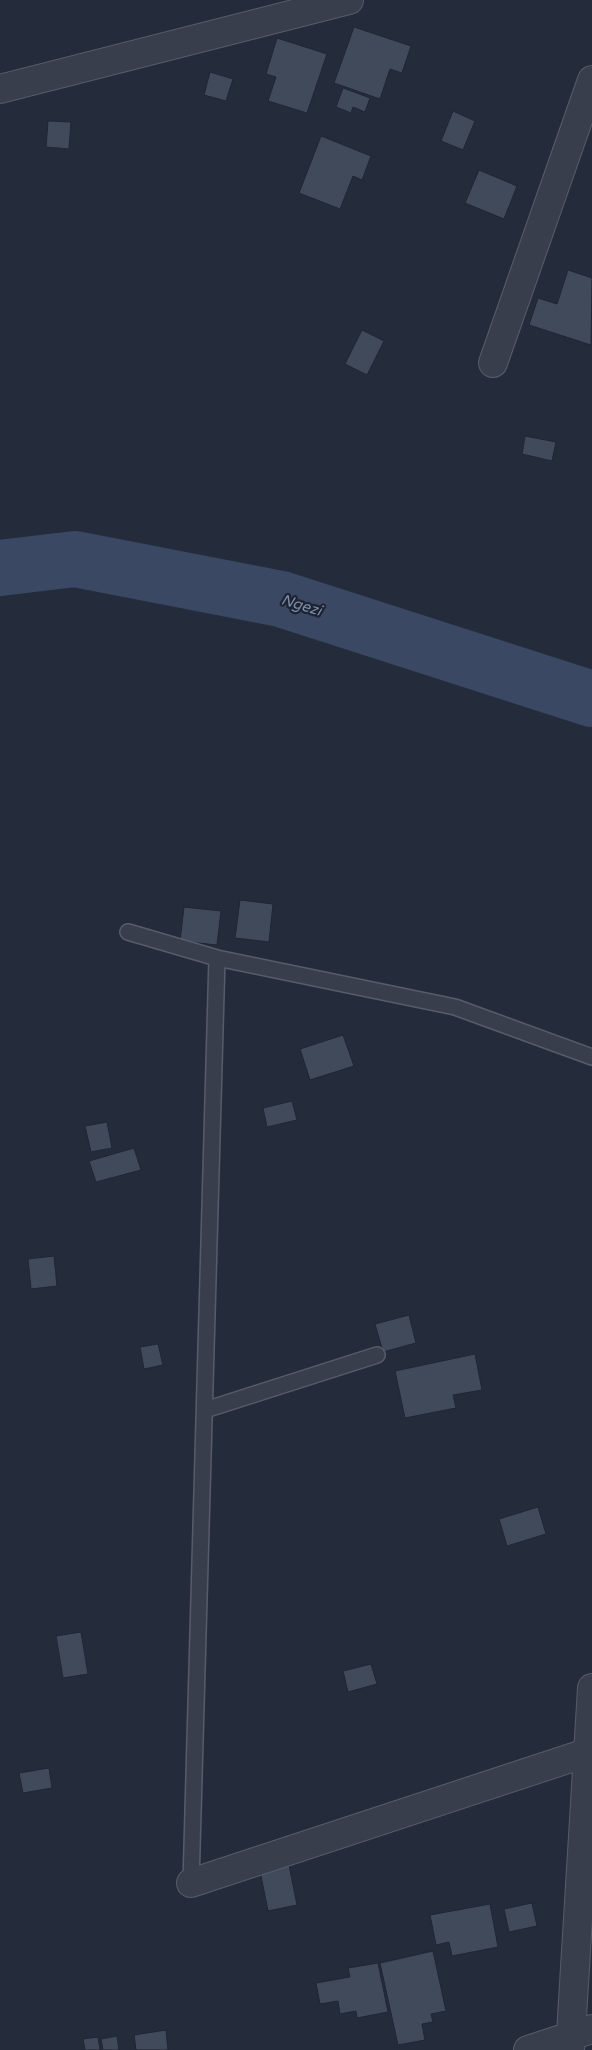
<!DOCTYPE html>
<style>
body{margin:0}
canvas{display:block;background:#242c3c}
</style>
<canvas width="592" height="2050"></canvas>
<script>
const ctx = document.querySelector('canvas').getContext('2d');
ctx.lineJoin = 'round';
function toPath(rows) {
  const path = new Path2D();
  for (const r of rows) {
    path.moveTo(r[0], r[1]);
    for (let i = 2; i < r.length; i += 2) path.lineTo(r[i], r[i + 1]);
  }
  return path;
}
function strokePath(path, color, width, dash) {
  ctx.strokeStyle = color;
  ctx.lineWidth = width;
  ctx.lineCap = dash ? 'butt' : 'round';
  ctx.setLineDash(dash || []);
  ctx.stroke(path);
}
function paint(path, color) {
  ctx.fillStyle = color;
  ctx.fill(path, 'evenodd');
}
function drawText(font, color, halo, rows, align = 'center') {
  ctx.font = font + ' "Varela Round",sans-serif';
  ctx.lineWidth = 4.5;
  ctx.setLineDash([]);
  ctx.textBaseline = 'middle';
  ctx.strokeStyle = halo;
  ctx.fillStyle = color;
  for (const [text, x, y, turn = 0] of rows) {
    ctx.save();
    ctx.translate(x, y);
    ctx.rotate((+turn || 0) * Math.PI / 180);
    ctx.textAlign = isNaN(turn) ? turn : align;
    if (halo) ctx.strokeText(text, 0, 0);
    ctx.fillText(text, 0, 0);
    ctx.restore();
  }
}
strokePath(toPath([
 [0,568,75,559,281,599,592,699]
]), '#3a4864', 56);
const building = toPath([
 [354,27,411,46,402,73,390,69,380,99,334,83,354,27],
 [277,38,327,54,307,113,268,101,276,77,266,74,277,38],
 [210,72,233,79,226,101,204,95,210,72],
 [343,88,370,98,365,112,353,107,351,113,336,107,343,88],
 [453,111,475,121,463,150,441,141,453,111],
 [48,121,71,122,69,149,46,147,48,121],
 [321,136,371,156,362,180,353,176,340,209,299,193,321,136],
 [479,170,517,186,504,219,465,203,479,170],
 [568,270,592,278,591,345,529,325,538,298,557,304,568,270],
 [362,330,384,341,367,375,345,364,362,330],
 [525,436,556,442,552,461,522,454,525,436],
 [240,900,273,904,269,942,235,938,240,900],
 [184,907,221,911,217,945,180,941,184,907],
 [343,1035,354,1066,310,1080,300,1049,343,1035],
 [292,1101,297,1120,267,1127,263,1108,292,1101],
 [107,1122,112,1148,91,1152,85,1126,107,1122],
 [134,1148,141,1170,96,1182,89,1161,134,1148],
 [54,1256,57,1286,31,1289,28,1259,54,1256],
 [409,1315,416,1343,383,1352,375,1324,409,1315],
 [158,1344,163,1365,144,1369,140,1347,158,1344],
 [475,1354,482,1390,453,1395,456,1408,405,1418,395,1371,475,1354],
 [538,1507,546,1534,507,1546,499,1519,538,1507],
 [81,1632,88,1674,63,1678,56,1636,81,1632],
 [371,1664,377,1684,348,1692,343,1671,371,1664],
 [49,1768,52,1788,23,1793,19,1773,49,1768],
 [289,1865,297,1905,268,1911,260,1871,289,1865],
 [532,1903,537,1926,509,1932,504,1909,532,1903],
 [490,1904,498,1947,452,1956,449,1942,436,1945,430,1915,490,1904],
 [433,1951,446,2011,431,2014,433,2022,422,2024,425,2040,398,2045,380,1963,433,1951],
 [378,1963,388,2012,357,2018,356,2011,340,2014,338,2001,320,2004,316,1983,350,1977,348,1968,378,1963],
 [166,2030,168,2050,136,2050,134,2035,166,2030],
 [117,2036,119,2050,103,2050,101,2039,117,2036],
 [98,2037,100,2050,85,2050,83,2039,98,2037]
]);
paint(building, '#404a5b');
strokePath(building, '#1f2533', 1);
const lane = toPath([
 [128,932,217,958,455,1007,592,1057],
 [205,1410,377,1355],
 [191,1883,217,958]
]);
const street = toPath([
 [0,89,349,0],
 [493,363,592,80],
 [191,1883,592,1751],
 [528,2050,592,2029],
 [570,2050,592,1688]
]);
strokePath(lane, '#565c6a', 18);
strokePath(street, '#565c6a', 30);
strokePath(lane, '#383e4c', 15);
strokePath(street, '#383e4c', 28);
drawText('italic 15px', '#7c8dae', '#1d2331', [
 ["Ngezi",301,606,17]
]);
</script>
